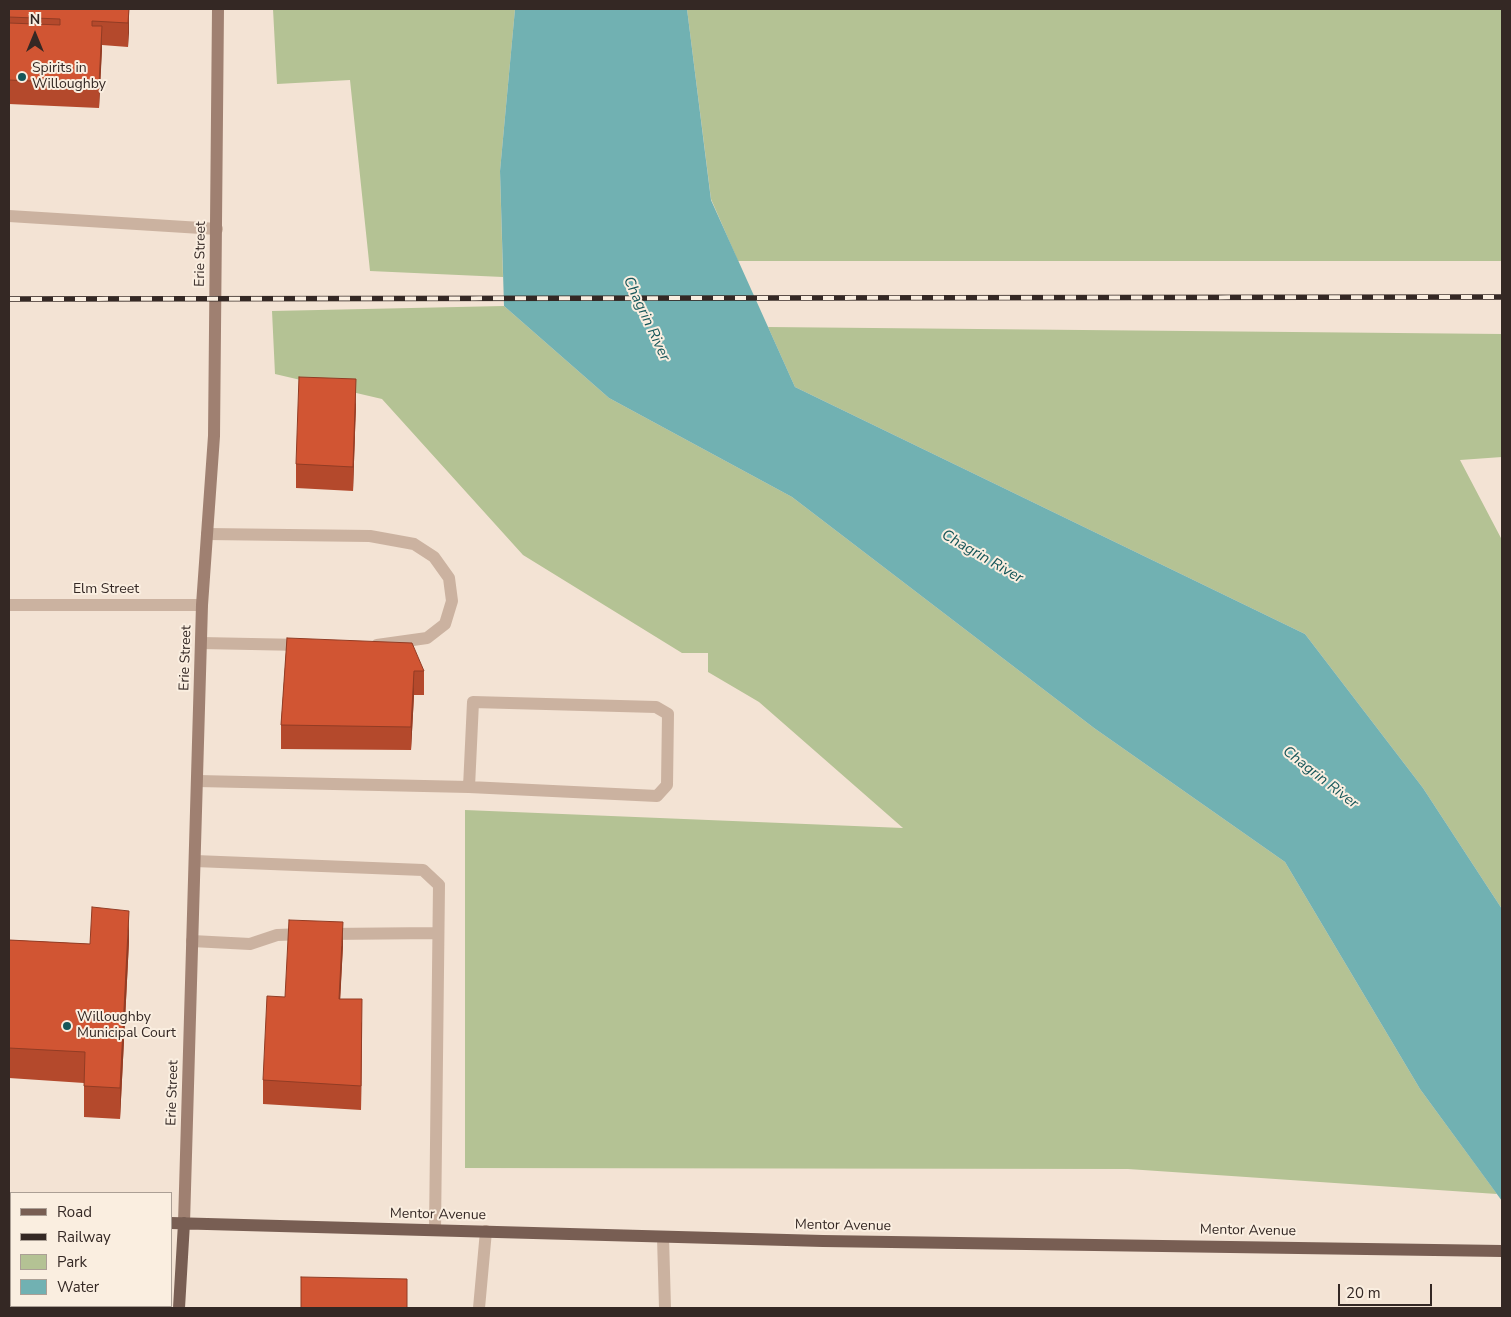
<!DOCTYPE html>
<style>
body{margin:0}
#map{position:relative;width:1511px;height:1317px;overflow:hidden;background:#f3e3d4;font-family:"Nunito Sans",sans-serif}
canvas{display:block}
.frame{position:absolute;inset:0;border:10px solid #342824;pointer-events:none}
.legend{position:absolute;left:10px;top:1192px;width:162px;height:115px;box-sizing:border-box;background:#faeee0;border:1px solid #ab9f95;margin:0;padding:6px 9px;list-style:none;font-size:15px;color:#342824}
.legend li{display:flex;align-items:center;gap:10px;height:25px}
.legend b{width:25px;border:1px solid #ab9f95}
.north{position:absolute;left:10px;top:10px;width:50px;height:50px;-webkit-text-stroke:4px #faeee0;paint-order:stroke;rotate:0deg;font-size:14px;font-weight:700;line-height:20px;text-align:center;color:#342824}
.north::after{content:'';display:block;margin:auto;width:18px;height:22px;background:#342824;clip-path:polygon(50% 0,100% 100%,50% 72%,0 100%)}
.scale{position:absolute;left:1338px;top:1284px;width:94px;height:22px;box-sizing:border-box;border:2px solid #342824;border-top:0;padding-left:6px;font-size:15px;line-height:18px;white-space:nowrap;color:#342824;-webkit-text-stroke:4px #faeee0;paint-order:stroke}
</style>
<div id="map">
<canvas width="1511" height="1317"></canvas>
<div class="frame"></div>
<ul class="legend">
<li><b style="height:6px;background:#785e53"></b>Road</li>
<li><b style="height:6px;background:#342824"></b>Railway</li>
<li><b style="height:14px;background:#b4c294"></b>Park</li>
<li><b style="height:14px;background:#71b1b2"></b>Water</li>
</ul>
<div class="north">N</div>
<div class="scale">20 m</div>
</div>
<script>
const ctx = document.querySelector('canvas').getContext('2d');
ctx.lineJoin = 'round';
function paint(path, color) {
  ctx.fillStyle = color;
  ctx.fill(path, 'evenodd');
}
function toPath(rows) {
  const path = new Path2D();
  for (const r of rows) {
    path.moveTo(r[0], r[1]);
    for (let i = 2; i < r.length; i += 2) path.lineTo(r[i], r[i + 1]);
  }
  return path;
}
function strokePath(path, color, width, dash) {
  ctx.strokeStyle = color;
  ctx.lineWidth = width;
  ctx.lineCap = dash ? 'butt' : 'round';
  ctx.setLineDash(dash || []);
  ctx.stroke(path);
}
function drawText(font, color, halo, rows, align = 'center') {
  ctx.font = font + ' "Nunito Sans",sans-serif';
  ctx.lineWidth = 4;
  ctx.setLineDash([]);
  ctx.textBaseline = 'middle';
  ctx.strokeStyle = halo;
  ctx.fillStyle = color;
  for (const [text, x, y, turn = 0] of rows) {
    ctx.save();
    ctx.translate(x, y);
    ctx.rotate((+turn || 0) * Math.PI / 180);
    ctx.textAlign = isNaN(turn) ? turn : align;
    if (halo) ctx.strokeText(text, 0, 0);
    ctx.fillText(text, 0, 0);
    ctx.restore();
  }
}
paint(toPath([
 [273,9,515,9,500,171,503,277,370,271,350,80,277,84],
 [687,9,1502,9,1502,261,738,261,711,199],
 [504,306,609,398,792,497,1094,728,1285,862,1420,1089,1497,1194,1128,1169,465,1168,465,810,903,828,759,702,708,672,708,653,682,653,523,555,382,399,275,374,272,311],
 [768,327,1502,334,1502,457,1460,460,1502,540,1502,909,1423,788,1305,634,795,387]
]), '#b4c294');
paint(toPath([
 [515,9,687,9,711,200,795,387,1305,634,1423,788,1502,909,1502,1201,1420,1089,1285,862,1094,728,792,497,609,398,504,306,500,171]
]), '#71b1b2');
strokePath(toPath([
 [9,216,217,229],
 [207,534,370,536,414,544,434,557,449,578,452,601,445,624,427,638,377,645],
 [201,643,302,645],
 [198,781,469,787,657,796,667,785,668,714,656,707,473,702,469,787],
 [195,861,423,870,439,885,435,1230],
 [326,934,438,933],
 [192,941,250,944,277,935,303,934],
 [663,1237,665,1308],
 [9,1293,11,1293],
 [91,1306,94,1308],
 [479,1308,486,1231]
]), '#cbb2a0', 12);
strokePath(toPath([
 [9,605,202,605]
]), '#cbb2a0', 12);
strokePath(toPath([
 [184,1223,202,605,214,436,218,9]
]), '#9f8071', 12);
strokePath(toPath([
 [9,1220,11,1220],
 [171,1223,823,1241,1502,1251],
 [179,1308,184,1223]
]), '#785e53', 12);
const rail = toPath([
 [9,299,1502,297]
]);
strokePath(rail, '#342824', 5.5);
strokePath(rail, '#faeee0', 4, [11]);
paint(toPath([
 [9,9,129,9,128,47,102,45,99,108,9,104],
 [356,403,353,491,296,488,296,464],
 [287,638,424,671,424,695,414,695,411,750,281,749,281,725],
 [9,940,90,944,129,941,120,1119,84,1117,84,1083,9,1078],
 [343,945,340,999,362,1023,361,1110,263,1104,263,1080,285,997]
]), '#b4492c');
paint(toPath([
 [129,9,129,33,128,47,128,23],
 [102,26,102,50,99,108,99,84],
 [356,379,356,403,353,491,353,467],
 [414,671,414,695,411,750,411,727],
 [129,911,129,941,120,1119,120,1088],
 [343,922,343,945,339,1023,339,999],
 [362,999,362,1023,361,1110,361,1086]
]), '#923c24');
const building = toPath([
 [9,9,129,9,128,23,92,21,92,26,102,26,99,84,9,80,9,23,60,25,60,19,9,17,9,9],
 [299,377,356,379,353,467,296,464,299,377],
 [287,638,412,643,424,671,414,671,411,727,281,725,287,638],
 [92,907,129,911,120,1088,84,1086,85,1052,9,1048,9,940,90,944,92,907],
 [289,920,343,922,339,999,362,999,361,1086,263,1080,267,996,285,997,289,920],
 [301,1277,407,1279,407,1308,301,1308,301,1277]
]);
paint(building, '#d15533');
strokePath(building, '#923c24', 1);
for (const [x, y, r, color] of [
 [22,77,5,"#165659"],
 [67,1026,5,"#165659"]
]) {
  const dot = new Path2D();
  dot.arc(x, y, r, 0, 2 * Math.PI);
  ctx.fillStyle = color;
  ctx.fill(dot);
  strokePath(dot, '#faeee0', 2);
}
drawText('14px', '#342824', '#faeee0', [
 ["Spirits in",32,69],
 ["Willoughby",32,85],
 ["Willoughby",77,1018],
 ["Municipal Court",77,1034]
], 'left');
drawText('14px', '#342824', '#faeee0', [
 ["Erie Street",201,254,-89],
 ["Elm Street",106,590],
 ["Erie Street",186,658,-88],
 ["Erie Street",173,1093,-88],
 ["Mentor Avenue",438,1215,1],
 ["Mentor Avenue",843,1226,1],
 ["Mentor Avenue",1248,1231,1]
]);
drawText('italic 15px', '#165659', '#faeee0', [
 ["Chagrin River",646,319,65],
 ["Chagrin River",982,557,30],
 ["Chagrin River",1320,778,38]
]);
</script>
